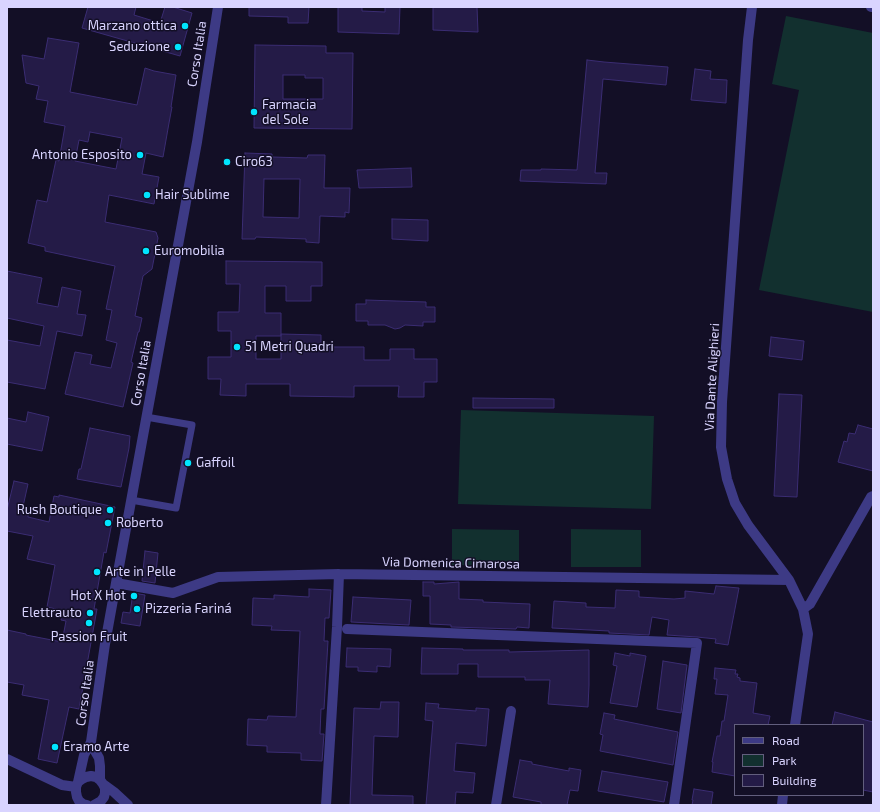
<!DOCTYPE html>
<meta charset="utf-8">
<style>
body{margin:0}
#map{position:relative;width:880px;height:812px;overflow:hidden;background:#130f26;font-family:"Exo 2",sans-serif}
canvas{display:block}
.frame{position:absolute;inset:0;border:8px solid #d9d4ff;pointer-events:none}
.legend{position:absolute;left:734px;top:724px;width:130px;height:72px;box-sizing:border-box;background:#130f26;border:1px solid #625e7d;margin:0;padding:5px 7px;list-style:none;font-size:12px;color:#d9d4ff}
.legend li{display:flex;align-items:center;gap:8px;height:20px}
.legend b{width:20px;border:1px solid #625e7d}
</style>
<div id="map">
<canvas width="880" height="812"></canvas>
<div class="frame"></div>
<ul class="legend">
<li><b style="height:5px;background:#3d3a85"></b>Road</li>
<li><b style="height:11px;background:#12302f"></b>Park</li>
<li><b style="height:11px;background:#241b47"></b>Building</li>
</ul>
</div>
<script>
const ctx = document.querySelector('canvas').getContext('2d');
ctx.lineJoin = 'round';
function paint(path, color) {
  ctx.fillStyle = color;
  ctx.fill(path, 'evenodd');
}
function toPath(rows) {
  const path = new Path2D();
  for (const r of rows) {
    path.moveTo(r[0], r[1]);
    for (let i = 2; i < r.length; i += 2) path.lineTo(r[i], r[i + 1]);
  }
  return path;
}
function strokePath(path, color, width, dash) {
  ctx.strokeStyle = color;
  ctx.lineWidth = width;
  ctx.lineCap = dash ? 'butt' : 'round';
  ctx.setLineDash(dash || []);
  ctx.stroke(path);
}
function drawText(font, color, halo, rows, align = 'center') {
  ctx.font = font + ' "Exo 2",sans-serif';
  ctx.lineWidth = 3;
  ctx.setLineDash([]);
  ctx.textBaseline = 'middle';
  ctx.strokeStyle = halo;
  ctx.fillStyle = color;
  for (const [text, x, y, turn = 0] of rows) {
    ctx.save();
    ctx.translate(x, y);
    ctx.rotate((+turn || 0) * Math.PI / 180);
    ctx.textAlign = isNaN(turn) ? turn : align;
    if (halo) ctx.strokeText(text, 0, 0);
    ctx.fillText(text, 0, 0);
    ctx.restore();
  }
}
paint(toPath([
 [786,16,873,33,873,312,759,290,799,90,772,84],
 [461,410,654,416,651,509,458,504],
 [452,529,519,530,519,566,452,565],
 [571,529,641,530,641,567,571,567]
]), '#12302f');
const building = toPath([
 [88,7,136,7,134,15,160,23,165,7,173,7,192,13,180,56,82,28,88,7],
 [249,7,309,7,308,23,288,23,288,17,249,16,249,7],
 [338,7,362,7,362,11,385,12,385,7,400,7,399,34,338,32,338,7],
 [433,7,477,7,478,32,433,30,433,7],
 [48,38,79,43,70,92,137,105,145,68,154,71,176,75,171,107,172,107,169,123,163,157,146,153,142,174,159,177,154,204,109,195,105,222,156,232,158,238,152,269,143,276,135,316,142,318,139,332,138,332,131,362,133,363,123,407,65,394,75,352,92,355,90,364,111,368,117,343,106,340,112,310,106,309,115,266,45,251,45,247,28,243,37,200,47,202,56,160,59,161,65,126,44,122,48,101,36,99,39,86,26,83,22,55,44,59,48,38],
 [90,132,122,138,116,169,75,161,79,140,88,142,90,132],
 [255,45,326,46,326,53,353,53,352,129,254,128,255,45],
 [283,75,305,75,305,78,323,78,323,99,283,99,283,75],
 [587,60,604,62,668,67,666,85,603,79,595,173,607,173,606,184,520,181,521,170,541,170,541,169,577,170,587,60],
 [695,69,711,71,710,79,727,80,726,103,691,100,695,69],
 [245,153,272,154,272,157,307,158,308,155,325,155,324,188,350,188,349,213,345,212,345,217,320,216,319,243,306,242,306,239,256,237,255,239,242,239,245,153],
 [264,179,300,179,299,218,263,217,264,179],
 [411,168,412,187,359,188,357,170,411,168],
 [392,219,428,220,428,241,392,239,392,219],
 [226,261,322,262,322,286,311,286,311,301,286,301,286,286,265,286,265,313,281,313,281,336,256,336,256,359,281,359,281,334,321,335,321,347,364,347,364,360,390,360,390,349,414,349,414,359,437,359,437,382,424,382,424,397,398,397,399,386,354,386,354,397,290,396,290,384,246,384,246,396,220,395,221,379,208,379,208,357,231,357,231,331,218,331,218,312,239,312,240,284,226,284,226,261],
 [7,271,42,278,37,303,58,307,62,287,81,291,77,314,86,315,82,336,57,331,45,389,7,382,7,340,40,346,44,326,7,318,7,271],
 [366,300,426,302,426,307,435,307,435,322,423,322,423,326,405,325,400,328,395,329,385,325,368,325,368,321,356,321,356,304,366,304,366,300],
 [771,337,804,341,802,360,769,356,771,337],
 [779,394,802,395,797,497,774,496,779,394],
 [473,398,554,399,554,408,473,408,473,398],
 [28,412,49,417,42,451,7,444,7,418,26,422,28,412],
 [858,425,873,429,873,471,838,462,844,441,847,442,849,433,855,434,858,425],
 [90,428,130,436,129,448,121,487,77,479,79,469,81,469,90,428],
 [14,481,28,484,22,511,28,512,28,517,49,522,54,496,59,497,59,495,115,507,106,553,104,552,94,609,97,609,79,709,69,707,57,763,38,759,49,700,22,695,24,685,7,682,7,630,26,634,26,635,62,642,66,621,61,620,62,616,55,615,56,609,47,607,55,565,27,559,33,536,7,531,7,510,14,481],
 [145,551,158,553,155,583,142,581,145,551],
 [423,582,434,582,434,584,459,582,459,599,483,600,483,602,530,604,529,628,517,627,516,629,451,627,451,625,430,624,430,596,423,596,423,582],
 [716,586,739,588,728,645,715,643,716,639,697,637,667,635,669,620,652,617,649,635,609,633,609,631,552,628,554,601,586,603,586,607,615,608,616,590,639,591,639,597,674,599,685,598,685,591,714,594,716,586],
 [309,589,331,590,329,618,325,618,324,641,328,641,324,709,321,709,320,734,324,734,322,761,301,760,301,753,267,752,267,746,247,745,248,719,267,720,268,716,296,717,300,631,271,630,272,626,252,625,253,598,274,599,274,595,309,597,309,589],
 [133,593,145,595,140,626,121,623,123,612,130,613,133,593],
 [353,597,411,600,409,625,351,622,353,597],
 [347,648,391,649,390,667,377,666,377,672,358,671,358,667,346,667,347,648],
 [422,648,463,649,463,650,509,650,509,652,589,650,589,685,588,707,548,704,550,680,525,680,525,677,478,677,478,664,458,664,458,674,421,674,422,648],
 [615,653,630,656,630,653,646,656,637,707,610,703,617,666,613,665,615,653],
 [663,661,687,665,681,713,657,709,663,661],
 [715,668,736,670,735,674,738,674,737,677,740,678,740,681,757,683,753,713,770,716,768,725,735,725,735,776,712,772,713,762,712,762,717,736,720,736,722,721,724,721,728,695,715,694,717,679,714,679,715,668],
 [381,702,399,702,398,737,374,736,372,795,413,796,413,805,350,805,354,708,380,709,381,702],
 [426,703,439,704,438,708,476,711,476,708,489,709,486,746,456,743,454,771,475,773,473,793,456,792,455,805,426,805,433,721,425,720,426,703],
 [835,712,873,722,873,792,863,790,863,725,832,725,835,712],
 [604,713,615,715,614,719,678,732,673,765,600,751,603,735,600,734,604,713],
 [520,760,532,762,532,764,569,771,569,768,581,770,578,791,570,790,567,805,541,805,541,802,513,797,520,760],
 [602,771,668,782,664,802,598,791,602,771],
 [694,789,713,792,711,805,692,805,693,800,692,800,694,789]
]);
paint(building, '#241b47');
strokePath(building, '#3b2d73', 1);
strokePath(toPath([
 [131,500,176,508,192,425,146,417]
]), '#3d3a85', 7);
strokePath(toPath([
 [752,7,748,40,722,402,721,447,727,479,735,503,748,525,789,580,803,609,808,634,795,725],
 [871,7,873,7],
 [116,583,173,593,218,577,339,574,789,580],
 [803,609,810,604,871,497,873,496],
 [347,629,697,643,674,805],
 [91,744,99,758,100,766,100,780],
 [7,759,62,785,76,787],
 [78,782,84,755,91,742,105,644,116,583,197,142,218,7],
 [103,784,114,792,128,805],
 [87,805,83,804,79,801,77,797,76,792,76,787,78,782,82,779,86,777,91,776,96,777,100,780,103,784,105,788,105,793,104,797,101,801,94,805],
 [326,805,337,627,339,574],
 [496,805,511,711],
 [782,805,783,795]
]), '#3d3a85', 10);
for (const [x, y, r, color] of [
 [185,26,4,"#00e5ff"],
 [178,47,4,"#00e5ff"],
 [254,112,4,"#00e5ff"],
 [140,155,4,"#00e5ff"],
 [227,162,4,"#00e5ff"],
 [147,195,4,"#00e5ff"],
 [146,251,4,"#00e5ff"],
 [237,347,4,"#00e5ff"],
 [188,463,4,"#00e5ff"],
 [110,510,4,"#00e5ff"],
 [108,523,4,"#00e5ff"],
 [97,572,4,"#00e5ff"],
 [134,596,4,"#00e5ff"],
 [137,609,4,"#00e5ff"],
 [90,613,4,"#00e5ff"],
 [89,623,4,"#00e5ff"],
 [55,747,4,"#00e5ff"]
]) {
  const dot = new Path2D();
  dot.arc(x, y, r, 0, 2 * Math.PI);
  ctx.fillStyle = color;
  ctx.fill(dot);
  strokePath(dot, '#130f26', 1.5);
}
drawText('13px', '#d9d4ff', '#130f26', [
 ["Marzano ottica",177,26,"right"],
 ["Seduzione",170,47,"right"],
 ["Farmacia",262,105],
 ["del Sole",262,120],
 ["Antonio Esposito",132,155,"right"],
 ["Ciro63",235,162],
 ["Hair Sublime",155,195],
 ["Euromobilia",154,251],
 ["51 Metri Quadri",245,347],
 ["Gaffoil",196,463],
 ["Rush Boutique",102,510,"right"],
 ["Roberto",116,523],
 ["Arte in Pelle",105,572],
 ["Hot X Hot",126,596,"right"],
 ["Pizzeria Fariná",145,609],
 ["Elettrauto",82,613,"right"],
 ["Passion Fruit",89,637,"center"],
 ["Eramo Arte",63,747]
], 'left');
drawText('13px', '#d9d4ff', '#130f26', [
 ["Corso Italia",197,54,-81],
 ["Corso Italia",141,373,-80],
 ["Via Dante Alighieri",712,377,-87],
 ["Via Domenica Cimarosa",451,563,1],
 ["Corso Italia",85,693,-82]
]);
</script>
